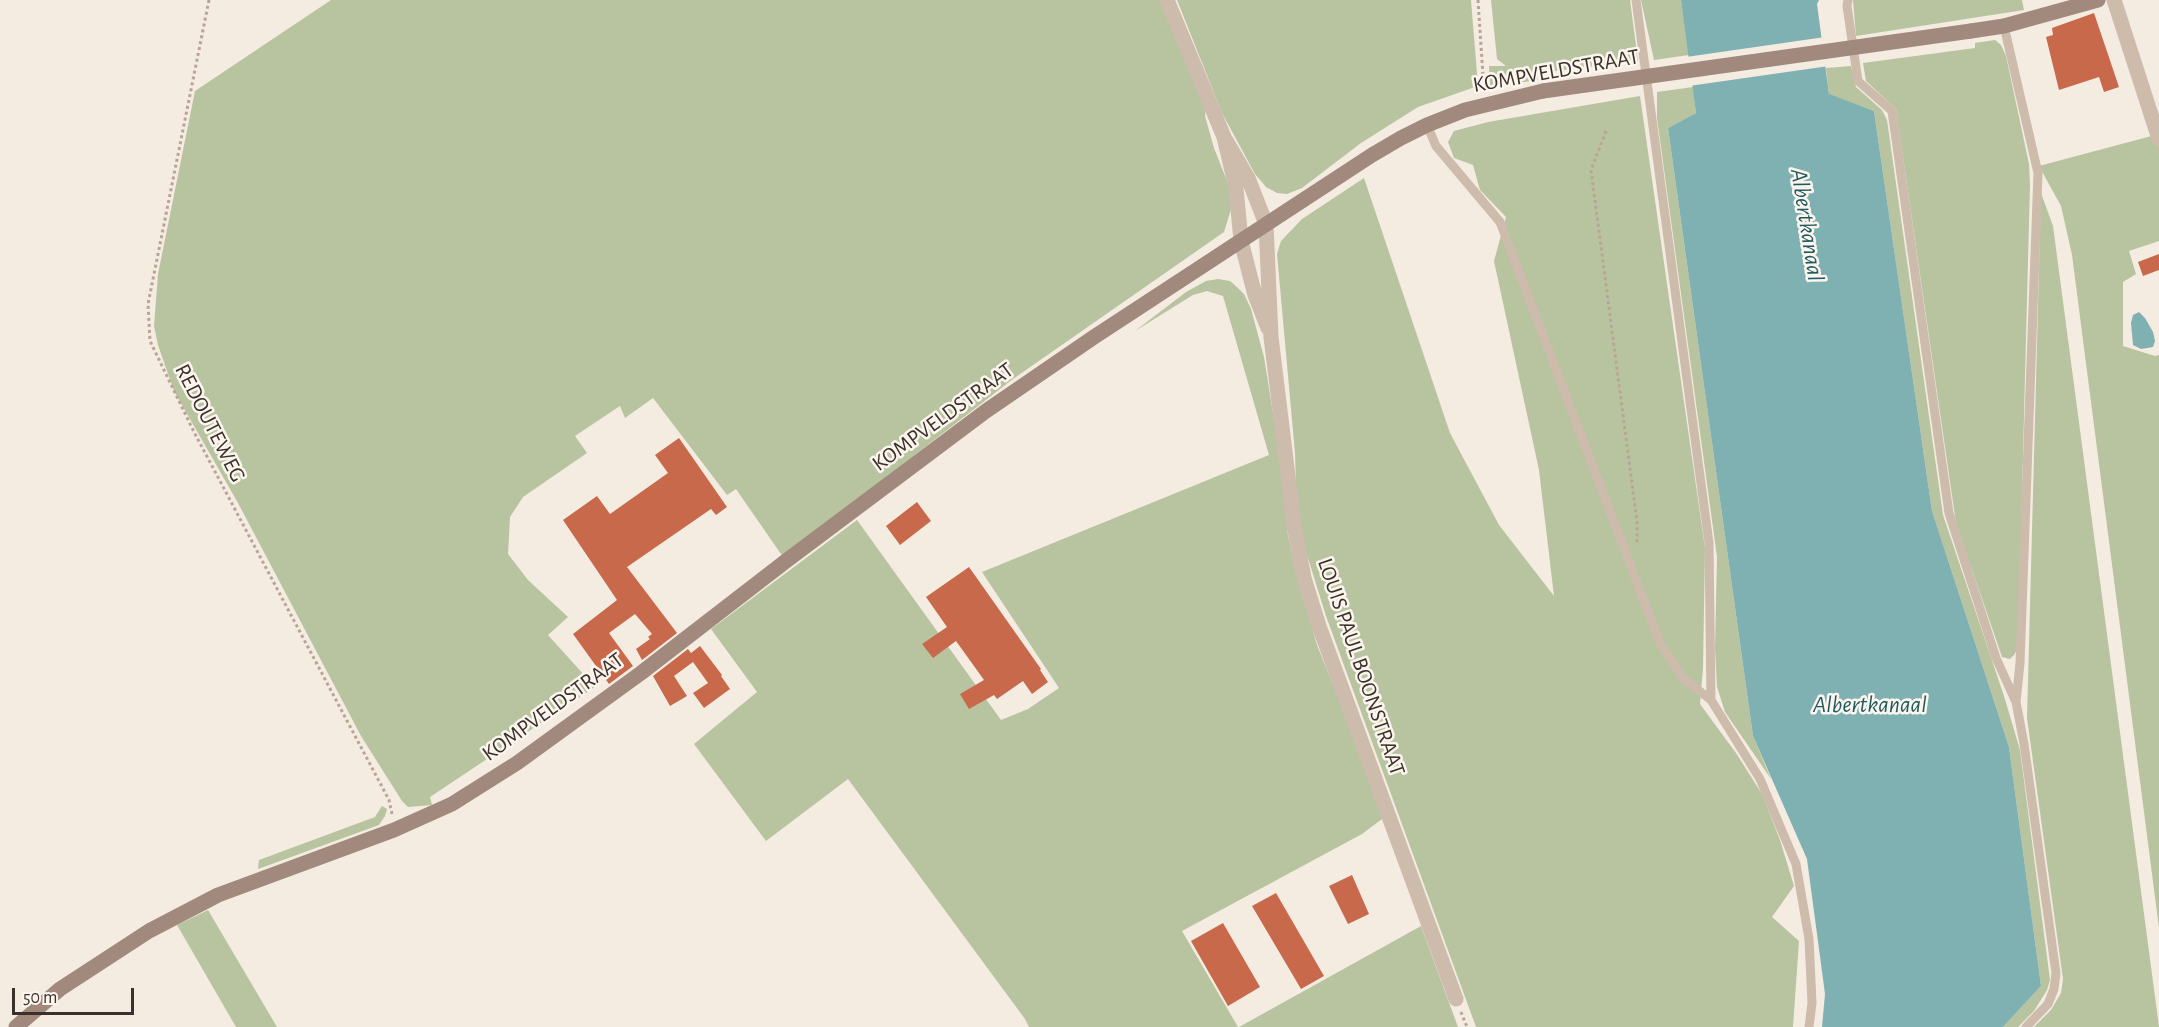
<!DOCTYPE html>
<style>
body{margin:0}
#map{position:relative;width:2159px;height:1027px;overflow:hidden;background:#f4ebe1;font-family:"Alegreya Sans",sans-serif}
canvas{display:block}
.scale{position:absolute;left:12px;top:988px;width:122px;height:27px;box-sizing:border-box;border:3px solid #3b302b;border-top:0;padding-left:8px;font-size:18px;line-height:21px;white-space:nowrap;color:#3b302b;-webkit-text-stroke:4px #fbf5ee;paint-order:stroke}
</style>
<div id="map">
<canvas width="2159" height="1027"></canvas>
<div class="scale">50 m</div>
</div>
<script>
const ctx = document.querySelector('canvas').getContext('2d');
ctx.lineJoin = 'round';
function paint(path, color) {
  ctx.fillStyle = color;
  ctx.fill(path, 'evenodd');
}
function toPath(rows) {
  const path = new Path2D();
  for (const r of rows) {
    path.moveTo(r[0], r[1]);
    for (let i = 2; i < r.length; i += 2) path.lineTo(r[i], r[i + 1]);
  }
  return path;
}
function strokePath(path, color, width, dash) {
  ctx.strokeStyle = color;
  ctx.lineWidth = width;
  ctx.lineCap = dash ? 'butt' : 'round';
  ctx.setLineDash(dash || []);
  ctx.stroke(path);
}
function drawText(font, color, halo, rows, align = 'center') {
  ctx.font = font + ' "Alegreya Sans",sans-serif';
  ctx.lineWidth = 5;
  ctx.setLineDash([]);
  ctx.textBaseline = 'middle';
  ctx.strokeStyle = halo;
  ctx.fillStyle = color;
  for (const [text, x, y, turn = 0] of rows) {
    ctx.save();
    ctx.translate(x, y);
    ctx.rotate((+turn || 0) * Math.PI / 180);
    ctx.textAlign = isNaN(turn) ? turn : align;
    if (halo) ctx.strokeText(text, 0, 0);
    ctx.fillText(text, 0, 0);
    ctx.restore();
  }
}
paint(toPath([
 [331,0,1162,0,1206,105,1205,116,1214,148,1229,186,1232,206,1224,232,1013,379,783,557,736,489,727,495,653,398,625,418,620,406,575,436,587,453,523,497,510,517,508,554,528,580,568,617,548,635,595,687,430,797,432,805,408,807,402,801,361,736,238,503,174,391,158,345,154,326,158,274,195,91],
 [1177,0,1471,0,1478,86,1418,107,1361,143,1302,188,1287,194,1277,193,1266,187,1255,174,1222,113],
 [1491,0,1630,0,1638,61,1538,73,1538,80,1490,87,1489,66,1506,66,1497,59],
 [1641,0,1681,0,1689,55,1654,60],
 [1853,0,2022,0,2024,10,1856,36],
 [1995,40,2001,45,2006,56,2029,164,2030,184,2018,648,2014,655,2010,659,2002,657,1956,523,1896,109,1866,81,1863,63,1975,48,1975,43],
 [1851,66,1856,87,1882,110,1887,120,1943,515,2004,696,2020,750,2050,980,2047,990,2034,1011,2018,1027,2003,1027,2041,986,2009,747,1932,511,1874,111,1829,95,1826,68],
 [1693,87,1696,113,1668,128,1753,736,1771,779,1725,712,1717,687,1715,648,1717,557,1657,118,1657,92],
 [1640,96,1705,548,1703,668,1700,704,1736,753,1762,794,1780,840,1794,886,1772,917,1799,941,1793,1027,1476,1027,1326,616,1303,542,1297,516,1295,453,1277,254,1281,241,1302,219,1364,178,1450,433,1499,525,1554,596,1539,470,1494,261,1506,217,1480,190,1473,165,1454,158,1448,142,1454,131,1488,122],
 [2159,134,2159,241,2129,251,2136,274,2123,282,2123,346,2155,356,2159,355,2159,928,2072,255,2061,206,2039,166],
 [2041,193,2053,226,2159,1027,2034,1027,2051,1010,2061,993,2063,979,2027,718],
 [1218,279,1230,281,1238,288,1244,294,1251,309,1264,357,1279,451,1288,535,1296,572,1317,645,1382,806,1382,819,1362,834,1182,931,1238,1027,1029,1027,1025,1019,848,779,766,841,694,744,757,692,711,629,857,520,1001,720,1028,709,1059,688,982,572,1269,455,1223,296,1207,291,1193,295,1135,331,1186,292,1206,281],
 [382,806,387,809,385,816,379,825,258,869,259,860,375,817],
 [208,910,277,1027,236,1027,177,925],
 [1421,926,1458,1027,1239,1027]
]), '#b8c4a0');
paint(toPath([
 [1681,0,1819,0,1817,4,1829,94,1874,111,1932,511,2009,747,2041,986,2003,1027,1822,1027,1825,994,1807,859,1753,736,1668,128,1696,113],
 [2139,312,2145,318,2153,332,2155,341,2153,347,2141,349,2133,345,2131,323,2133,315]
]), '#7fb0b2');
paint(toPath([
 [1825,37,1829,66,1689,86,1686,57]
]), '#f4ebe1');
paint(toPath([
 [2094,13,2119,87,2104,92,2099,77,2059,90,2046,37,2053,35,2052,28],
 [2159,254,2159,270,2143,276,2138,262],
 [679,438,727,507,716,515,711,509,627,567,677,633,642,660,636,649,650,639,648,637,652,634,635,614,609,633,633,666,609,684,573,634,617,600,563,520,597,496,610,514,668,473,655,455],
 [917,502,931,521,900,545,886,526],
 [969,567,1041,669,1040,670,1048,682,1032,694,1023,681,997,699,994,695,969,709,960,694,984,680,956,641,933,658,922,644,947,627,926,597],
 [700,646,722,675,721,676,730,689,704,708,693,693,708,683,693,662,674,676,687,696,670,706,653,676,688,649,691,653],
 [1352,875,1369,914,1348,924,1329,886],
 [1276,893,1324,976,1301,989,1252,906],
 [1223,923,1260,987,1228,1006,1191,941]
]), '#c8694b');
strokePath(toPath([
 [209,0,148,304,150,341,194,432,389,800,392,814],
 [1478,0,1484,91],
 [1606,131,1591,170,1637,522,1637,545],
 [1461,1012,1467,1027]
]), '#b9a596', 3, [3, 3]);
strokePath(toPath([
 [1636,0,1709,543,1711,700],
 [1848,0,1847,6,1858,81,1892,111,1949,513,1996,658,2015,700],
 [2004,26,2038,173,2020,663,2016,702,2024,744,2056,973,2054,989,2048,1004,2026,1027],
 [1427,125,1436,146,1500,222,1660,643,1684,679,1711,700,1760,779,1796,864,1809,939,1812,1003,1809,1027]
]), '#cdbbac', 9);
strokePath(toPath([
 [1167,0,1224,137,1236,188,1241,241,1255,295,1268,328],
 [2114,0,2159,139],
 [1224,137,1248,178,1266,224,1271,337,1294,525,1304,578,1319,626,1456,999]
]), '#cdbbac', 15);
strokePath(toPath([
 [1971,31,2004,26,2098,0],
 [16,1027,60,989,149,931,218,895,394,830,452,804,517,763,641,673,786,561,986,411,1094,337,1372,155,1401,138,1427,125,1465,110,1543,91]
]), '#a18a7d', 15);
strokePath(toPath([
 [1543,91,1971,31]
]), '#a18a7d', 15);
drawText('22px', '#3b302b', '#fbf5ee', [
 ["KOMPVELDSTRAAT",1556,71,-10],
 ["KOMPVELDSTRAAT",943,417,-36],
 ["REDOUTEWEG",210,423,63],
 ["LOUIS PAUL BOONSTRAAT",1361,667,71],
 ["KOMPVELDSTRAAT",553,707,-36]
]);
drawText('italic 24px', '#1f5a5e', '#fbf5ee', [
 ["Albertkanaal",1807,225,81],
 ["Albertkanaal",1870,705]
]);
</script>
